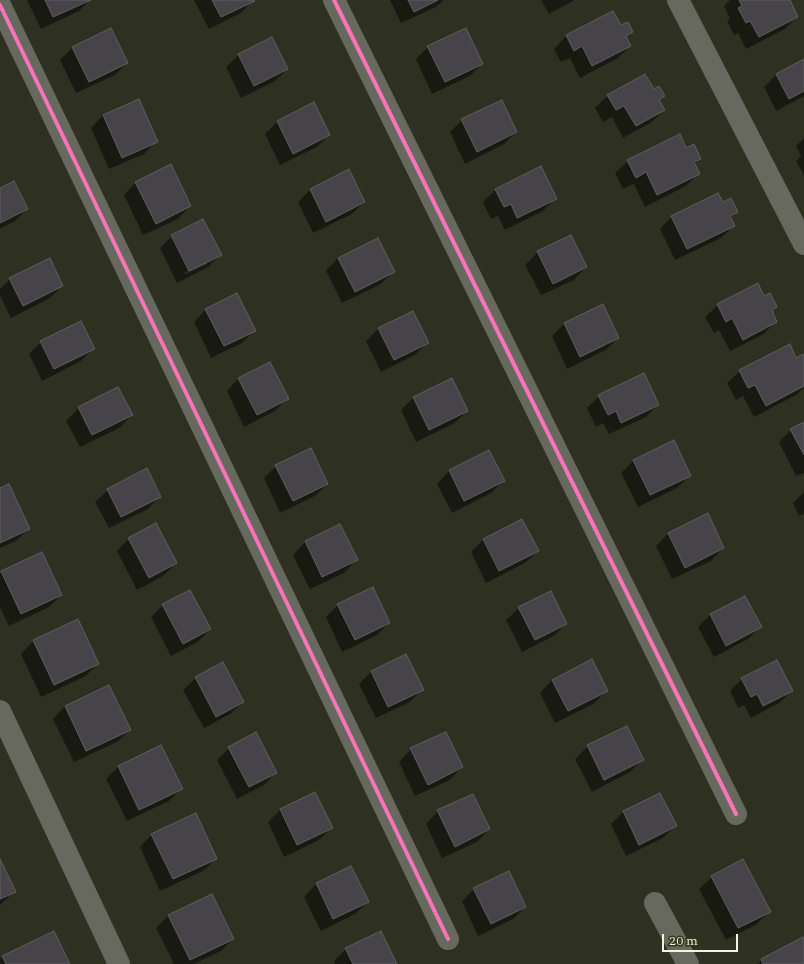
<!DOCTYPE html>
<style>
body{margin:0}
#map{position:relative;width:804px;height:964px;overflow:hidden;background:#2e3122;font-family:"IBM Plex Serif",serif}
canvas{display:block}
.scale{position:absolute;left:662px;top:934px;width:76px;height:18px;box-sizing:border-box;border:2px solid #f0f4e4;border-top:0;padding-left:5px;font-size:12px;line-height:14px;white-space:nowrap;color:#f0f4e4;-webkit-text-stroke:3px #32371c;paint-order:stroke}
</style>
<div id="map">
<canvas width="804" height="964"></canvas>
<div class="scale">20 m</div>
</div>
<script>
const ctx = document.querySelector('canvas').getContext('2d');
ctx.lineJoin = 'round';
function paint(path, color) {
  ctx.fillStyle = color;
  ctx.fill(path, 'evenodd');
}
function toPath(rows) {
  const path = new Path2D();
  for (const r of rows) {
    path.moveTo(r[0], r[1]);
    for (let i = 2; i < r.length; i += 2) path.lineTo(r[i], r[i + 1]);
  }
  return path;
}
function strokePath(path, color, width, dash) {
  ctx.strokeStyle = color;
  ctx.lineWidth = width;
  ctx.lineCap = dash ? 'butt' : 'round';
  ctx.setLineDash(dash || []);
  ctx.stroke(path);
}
paint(toPath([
 [27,0,90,0,79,11,41,29],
 [194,0,253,0,241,13,209,29],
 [390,0,443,0,436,7,401,23],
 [541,0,575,0,549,14],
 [730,0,788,0,797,17,785,29,746,49,738,33,734,35,727,21,730,18,724,6],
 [613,13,620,26,632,32,626,38,630,46,618,58,580,78,570,58,561,62,554,49,566,36],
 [272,39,287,69,275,81,241,98,226,67,239,55],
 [428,47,482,64,470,76,432,94,416,59],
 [72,48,127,63,115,75,76,93,60,60],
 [804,61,804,96,776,111,764,87,776,75],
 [653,90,664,96,659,101,664,110,652,122,623,138,612,117,603,122,595,108,608,95],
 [314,104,329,135,317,147,280,165,265,134,277,122],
 [103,115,156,141,144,154,109,169,91,128],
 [462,120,516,132,504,144,465,164,450,132],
 [804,138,804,175,796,161,801,156,796,146],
 [686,149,700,159,694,165,698,174,686,186,645,207,634,184,623,189,615,173,628,161],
 [136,182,190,206,178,219,143,235,124,195],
 [0,189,27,209,15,221,0,229],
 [496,189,555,199,543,211,505,230,498,216,491,219,483,202],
 [310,190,364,202,352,214,313,233,298,202],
 [722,203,736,212,730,218,733,226,721,238,675,260,660,229,672,216],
 [172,236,220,255,208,267,177,283,160,248],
 [207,261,207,264,185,274,184,273],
 [538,252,586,267,574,280,541,295,525,265],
 [338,258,393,272,381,284,342,303,326,271],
 [10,279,62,286,50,298,11,318,0,296,0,289],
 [764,297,776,307,771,312,776,321,764,334,730,351,719,330,714,333,705,317,718,305],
 [603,306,618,338,606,350,567,369,552,336,564,324],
 [206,309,255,330,242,343,211,358,194,322],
 [412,312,427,343,415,355,381,372,366,341,378,329],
 [41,342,93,349,81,361,42,381,29,354],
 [804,358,804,388,796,395,754,417,743,396,736,400,727,383,740,371],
 [239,378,287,399,275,411,244,427,227,391],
 [452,379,467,410,455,423,416,442,401,410,413,398],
 [599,396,658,404,646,417,609,434,603,423,596,427,587,408],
 [79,408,132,415,119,428,80,447,66,421],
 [804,423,804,473,796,476,779,442,791,430],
 [673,441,690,475,677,488,638,507,621,473,633,461],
 [489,452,503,481,491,493,452,513,437,484,449,471],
 [276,466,327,484,315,496,280,513,264,478],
 [0,489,29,528,16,541,0,548],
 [108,490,160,496,148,509,109,528,95,502],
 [804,492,804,513,799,516,793,503],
 [522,520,538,551,525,563,486,583,471,552,483,540],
 [340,526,356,560,344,573,310,589,293,555,305,542],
 [668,534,723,548,711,561,672,579,656,546],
 [129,538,176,563,163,576,137,590,117,551],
 [42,553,61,595,49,607,9,626,0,608,0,574],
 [745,597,760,627,748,639,714,657,698,627,710,615],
 [163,605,210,629,198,642,171,656,151,617],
 [338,605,389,623,377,635,342,652,326,617],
 [519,608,566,624,554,636,522,652,506,620],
 [78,620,98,663,86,676,41,697,21,654,33,641],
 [372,671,423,689,410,702,376,718,359,684],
 [196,678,243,702,230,714,204,728,183,690],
 [742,679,792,691,779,703,751,718,744,705,738,708,730,691],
 [552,680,606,691,594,704,555,723,540,693],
 [65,706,130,730,117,742,74,762,53,719],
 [588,746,642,760,630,772,592,792,575,759],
 [229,748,276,772,264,785,237,799,217,760],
 [411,749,462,767,450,780,415,796,399,762],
 [119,766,181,789,169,801,127,821,106,779],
 [315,793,331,828,319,840,284,857,268,822,280,810],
 [660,794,675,826,663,838,626,856,611,824,623,812],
 [438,811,489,829,477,842,442,858,426,824],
 [152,834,216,859,203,871,160,891,140,847],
 [0,861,14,892,0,905],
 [351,868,368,902,355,914,321,931,304,897,316,884],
 [712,877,769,912,757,924,726,940,699,889],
 [474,889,525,907,513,919,478,936,462,901],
 [169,915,233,939,221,951,194,964,174,964,156,928],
 [802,939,804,942,804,964,758,964,761,960],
 [346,949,395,964,335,964,334,961],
 [3,956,69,964,0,964,0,959]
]), '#0007');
const building = toPath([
 [45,0,91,0,53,17,45,0],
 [212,0,254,0,255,1,221,17,212,0],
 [408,0,438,0,414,12,408,0],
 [739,0,790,0,798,17,759,37,750,21,746,23,738,8,742,6,739,0],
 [613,11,621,25,628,22,633,32,626,36,631,46,592,66,582,46,574,51,566,35,613,11],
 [111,28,128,63,89,82,72,47,111,28],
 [466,28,483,64,445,82,427,46,466,28],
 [272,37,288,69,254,86,238,54,272,37],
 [804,59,804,91,789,99,776,74,804,59],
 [645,74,654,89,659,86,665,96,659,100,665,110,636,126,624,106,616,110,607,95,645,74],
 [139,99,158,142,122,158,103,115,139,99],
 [502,100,517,132,477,152,461,119,502,100],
 [314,102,330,135,293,154,277,121,314,102],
 [680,134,686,148,694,144,701,159,694,162,700,174,657,195,646,172,636,178,627,160,680,134],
 [171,164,191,206,156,224,135,182,171,164],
 [541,166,557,199,517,218,511,204,504,207,495,189,541,166],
 [349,169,365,202,326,222,310,189,349,169],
 [14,181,28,209,0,223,0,188,14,181],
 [718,193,723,202,731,198,738,212,730,216,735,226,687,249,671,216,718,193],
 [203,219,222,255,189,271,171,235,203,219],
 [571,235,587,267,553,284,537,251,571,235],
 [378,238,395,272,355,292,338,258,378,238],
 [50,258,63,286,23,306,9,278,50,258],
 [758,283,764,296,770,293,777,307,772,310,777,322,743,340,732,318,726,322,717,304,758,283],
 [237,293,256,331,224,346,205,309,237,293],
 [603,304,619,338,580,357,564,323,603,304],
 [413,311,429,343,394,360,378,328,413,311],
 [81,321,95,349,54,369,40,341,81,321],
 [790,344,796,358,803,354,804,356,804,386,766,406,755,385,748,388,739,370,790,344],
 [270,362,289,399,257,415,238,378,270,362],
 [644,373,659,405,621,423,616,411,608,415,598,395,644,373],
 [452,378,468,411,429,430,413,397,452,378],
 [118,387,133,415,92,435,78,407,118,387],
 [804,422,804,455,790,429,804,422],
 [674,440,691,476,650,495,633,460,674,440],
 [311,448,328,484,293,501,275,465,311,448],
 [489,450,505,481,464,501,449,470,489,450],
 [147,468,161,497,121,517,107,489,147,468],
 [9,484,30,529,0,543,0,488,9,484],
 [708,513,724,548,685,568,668,533,708,513],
 [522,519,539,551,499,571,483,539,522,519],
 [156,523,177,563,149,578,128,538,156,523],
 [340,524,358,560,322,577,305,541,340,524],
 [42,552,62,595,21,614,1,571,42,552],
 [373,587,390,623,355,640,337,604,373,587],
 [190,590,211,629,183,644,162,604,190,590],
 [551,591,567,624,535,640,518,607,551,591],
 [745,596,762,627,726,646,710,614,745,596],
 [78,619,99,664,54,685,33,640,78,619],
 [406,654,424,690,388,707,371,671,406,654],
 [592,659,608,691,568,711,552,680,592,659],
 [777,660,793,691,763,706,757,694,751,697,741,678,777,660],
 [223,662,244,702,216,717,195,677,223,662],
 [109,685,131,730,86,751,65,706,109,685],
 [627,726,644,760,604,780,587,745,627,726],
 [256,732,277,773,249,787,228,747,256,732],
 [446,732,463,767,428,785,410,748,446,732],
 [161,745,183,789,139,810,118,766,161,745],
 [315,792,333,828,297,845,280,809,315,792],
 [660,793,677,826,639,845,623,811,660,793],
 [473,794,490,829,455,847,437,810,473,794],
 [196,813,217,859,173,879,151,834,196,813],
 [0,859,16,892,0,899,0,859],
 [743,859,771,912,738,928,711,876,743,859],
 [351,866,369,902,333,919,316,883,351,866],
 [509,871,526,907,491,924,473,888,509,871],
 [212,894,234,939,190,960,168,915,212,894],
 [54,931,70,964,6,964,2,956,54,931],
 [381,931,397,964,353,964,345,948,381,931],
 [803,937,804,940,804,964,763,964,761,959,803,937]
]);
paint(building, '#464448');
strokePath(building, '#5f5f5e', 1);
strokePath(toPath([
 [334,0,736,814],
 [678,0,804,244],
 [0,5,448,939],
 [0,711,119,964],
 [655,903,688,964]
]), '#67695f', 22);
strokePath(toPath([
 [334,0,736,814],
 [0,5,448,939]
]), '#fb73b8', 4);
</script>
